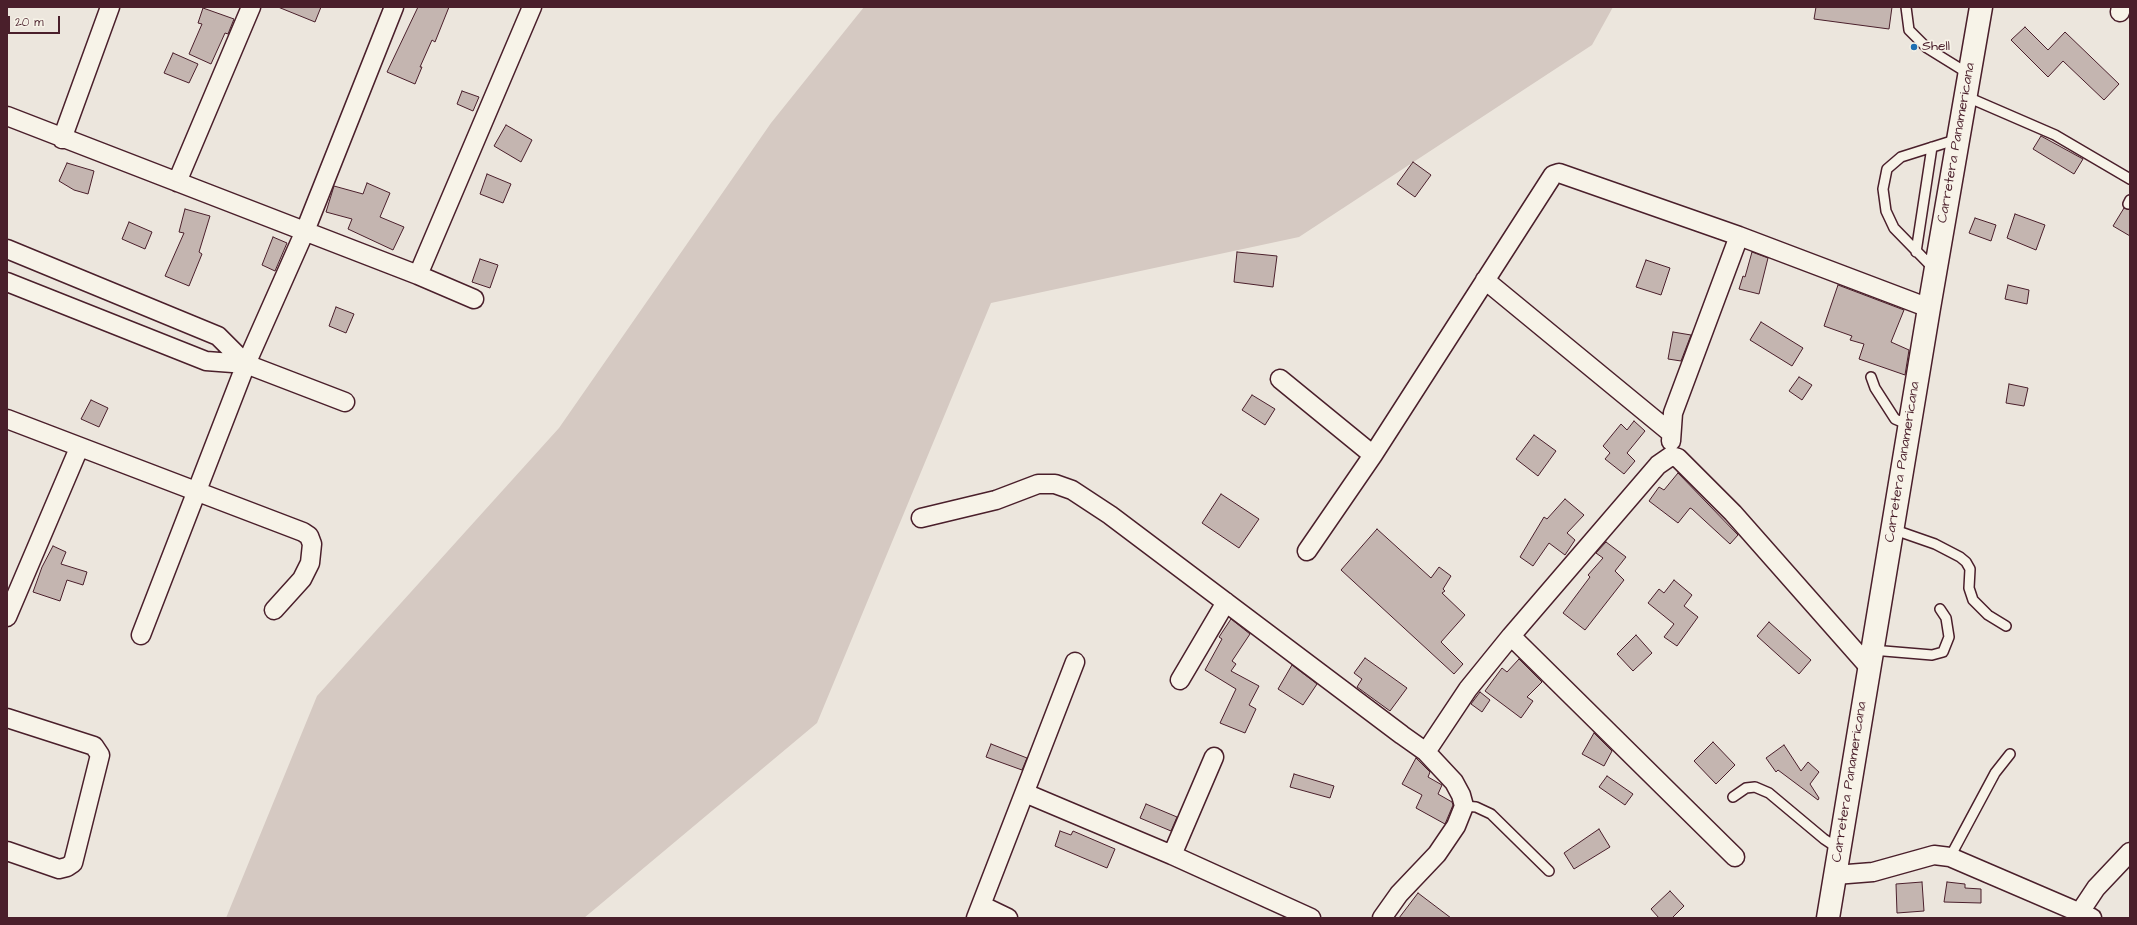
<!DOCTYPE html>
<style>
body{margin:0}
#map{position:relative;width:2137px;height:925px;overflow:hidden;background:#ece6dd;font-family:"Architects Daughter",sans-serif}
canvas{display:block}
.frame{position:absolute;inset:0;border:8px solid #4a1f2b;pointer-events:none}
.scale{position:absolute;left:8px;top:16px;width:52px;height:18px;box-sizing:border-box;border:2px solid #4a1f2b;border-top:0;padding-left:5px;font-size:12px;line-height:14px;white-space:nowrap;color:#4a1f2b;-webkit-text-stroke:3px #f7f3e8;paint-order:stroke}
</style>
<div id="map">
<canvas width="2137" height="925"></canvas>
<div class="frame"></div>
<div class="scale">20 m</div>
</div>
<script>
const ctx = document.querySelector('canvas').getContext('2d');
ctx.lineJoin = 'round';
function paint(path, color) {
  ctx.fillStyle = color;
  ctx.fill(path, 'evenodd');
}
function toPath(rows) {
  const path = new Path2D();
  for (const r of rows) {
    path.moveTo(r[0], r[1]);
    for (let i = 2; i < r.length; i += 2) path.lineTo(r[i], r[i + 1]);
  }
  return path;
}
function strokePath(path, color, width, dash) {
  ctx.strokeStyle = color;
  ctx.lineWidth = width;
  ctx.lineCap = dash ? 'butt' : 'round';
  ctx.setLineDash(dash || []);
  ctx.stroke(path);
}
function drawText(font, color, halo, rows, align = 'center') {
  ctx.font = font + ' "Architects Daughter",sans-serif';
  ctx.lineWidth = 3.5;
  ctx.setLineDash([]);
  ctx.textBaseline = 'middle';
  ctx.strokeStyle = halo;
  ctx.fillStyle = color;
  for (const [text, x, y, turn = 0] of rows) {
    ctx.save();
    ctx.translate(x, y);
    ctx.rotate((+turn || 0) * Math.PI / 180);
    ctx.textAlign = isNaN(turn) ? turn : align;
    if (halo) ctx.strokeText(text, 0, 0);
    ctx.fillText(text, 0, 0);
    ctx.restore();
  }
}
paint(toPath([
 [864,7,1613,7,1592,45,1299,237,991,303,817,723,584,918,226,918,317,696,559,428,771,123]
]), '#d5c9c2');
const building = toPath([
 [278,7,321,7,315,22,278,7],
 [418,7,449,7,435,42,432,40,420,67,422,67,415,84,387,72,418,7],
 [1816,7,1892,7,1889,29,1814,19,1816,7],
 [203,8,234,19,228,34,225,33,211,64,189,54,202,24,198,23,203,8],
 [2025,27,2048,50,2065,32,2119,84,2104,100,2063,61,2048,77,2011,40,2025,27],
 [173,53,198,64,189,83,164,73,173,53],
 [462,91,479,97,473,111,457,104,462,91],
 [506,125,532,140,521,162,494,146,506,125],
 [2041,136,2083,159,2074,174,2033,149,2041,136],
 [1413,162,1431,175,1415,197,1397,184,1413,162],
 [67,163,94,171,88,194,74,190,59,181,67,163],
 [487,174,511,184,503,203,480,194,487,174],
 [367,183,390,193,380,217,404,227,393,250,348,229,352,219,326,212,334,186,363,194,367,183],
 [2124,208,2130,210,2130,236,2113,226,2124,208],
 [185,209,210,216,199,252,202,254,189,286,165,276,184,233,179,232,185,209],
 [2015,214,2045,225,2036,250,2007,238,2015,214],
 [1975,218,1996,225,1991,241,1969,233,1975,218],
 [129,222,152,232,145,249,122,239,129,222],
 [273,237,287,243,275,271,262,265,273,237],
 [1237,252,1277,256,1273,287,1234,282,1237,252],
 [1752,252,1768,258,1759,294,1739,289,1743,276,1745,277,1752,252],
 [480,259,498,265,490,288,472,282,480,259],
 [1646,260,1670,268,1661,295,1636,287,1646,260],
 [1838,285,1904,310,1891,342,1909,350,1905,375,1859,359,1864,344,1850,340,1852,336,1824,326,1838,285],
 [2008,285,2029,290,2027,304,2005,299,2008,285],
 [336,307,354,314,346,333,329,326,336,307],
 [1761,322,1803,348,1792,366,1750,340,1761,322],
 [1673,332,1691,335,1681,361,1668,359,1673,332],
 [1799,377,1812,385,1802,400,1789,391,1799,377],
 [2009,384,2028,388,2024,406,2006,403,2009,384],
 [1252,395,1275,409,1265,425,1242,410,1252,395],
 [91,400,108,408,99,427,81,419,91,400],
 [1634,421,1645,431,1627,453,1635,461,1624,474,1605,459,1610,453,1603,446,1621,424,1627,430,1634,421],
 [1534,435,1556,451,1538,476,1516,459,1534,435],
 [1678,473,1738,535,1730,544,1692,509,1690,508,1678,523,1649,501,1659,487,1664,490,1678,473],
 [1221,494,1259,519,1239,548,1202,523,1221,494],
 [1565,499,1584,515,1567,533,1575,540,1565,555,1549,543,1533,566,1520,557,1544,517,1547,519,1565,499],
 [1377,529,1431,578,1439,567,1451,576,1443,589,1445,591,1442,593,1465,615,1441,642,1463,664,1454,674,1341,570,1377,529],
 [1606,542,1626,557,1615,571,1624,580,1585,630,1563,613,1590,577,1588,575,1603,558,1596,553,1606,542],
 [53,546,66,552,61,564,87,572,83,585,67,580,60,601,33,592,42,567,53,546],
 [1674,580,1692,595,1684,606,1698,617,1677,646,1664,637,1674,624,1648,603,1659,589,1664,593,1674,580],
 [1231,619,1250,634,1232,661,1236,664,1231,671,1259,686,1249,705,1256,709,1245,733,1220,723,1236,689,1205,670,1222,639,1219,637,1231,619],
 [1769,622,1811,660,1799,674,1757,636,1769,622],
 [1636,635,1652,653,1633,671,1617,654,1636,635],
 [1365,658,1407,688,1390,711,1357,687,1362,679,1354,673,1365,658],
 [1519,659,1542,682,1527,697,1533,701,1521,718,1485,691,1502,668,1507,672,1519,659],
 [1292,665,1317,684,1303,705,1278,689,1292,665],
 [1480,692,1490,700,1482,712,1471,704,1480,692],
 [1594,733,1612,751,1604,766,1582,754,1594,733],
 [1713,742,1735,765,1716,784,1694,761,1713,742],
 [991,744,1027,758,1022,770,986,757,991,744],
 [1784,745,1801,771,1808,762,1819,772,1810,784,1819,798,1818,800,1778,770,1776,772,1766,758,1784,745],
 [1416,758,1430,772,1428,777,1442,785,1438,794,1452,802,1453,805,1445,824,1416,808,1422,795,1402,784,1416,758],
 [1294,774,1334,786,1330,798,1290,787,1294,774],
 [1607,776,1633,794,1625,805,1599,787,1607,776],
 [1146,804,1177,817,1171,831,1140,818,1146,804],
 [1599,829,1610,847,1574,869,1564,853,1599,829],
 [1060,831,1071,835,1073,831,1115,849,1107,868,1055,846,1060,831],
 [1922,882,1924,911,1897,913,1896,884,1922,882],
 [1947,882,1965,884,1965,888,1981,889,1981,903,1944,902,1947,882],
 [1670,891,1684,906,1672,918,1659,918,1651,909,1670,891],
 [1418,893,1451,918,1399,918,1418,893]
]);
paint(building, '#c4b5b0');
strokePath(building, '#4a1f2b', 1);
const lane = toPath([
 [1906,7,1909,30,1927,48,1969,74],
 [1965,96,2055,135,2130,179],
 [2128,204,2130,200],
 [1916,252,1932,147],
 [1934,269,1894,228,1886,211,1883,189,1887,169,1901,157,1958,139],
 [1871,377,1875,388,1895,419,1909,425],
 [1892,529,1935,544,1960,557,1966,562,1970,569,1969,588,1973,600,1988,615,2006,626],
 [1872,650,1932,655,1943,652,1949,637,1946,618,1940,609],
 [1733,797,1746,788,1755,787,1769,793,1824,839,1839,849],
 [1464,806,1476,807,1491,814,1549,871],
 [1950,857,1995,773,2010,754]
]);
const street = toPath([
 [2120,12,2121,7],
 [7,116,418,275,474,299],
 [62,139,110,7],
 [177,182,251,7],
 [7,249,218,336,246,364],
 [418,275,532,7],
 [1485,280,1671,433],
 [7,282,206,361,246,364,345,402],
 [1280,379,1373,455],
 [7,419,303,532,309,536,312,544,310,563,302,579,274,610],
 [1671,441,1673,413,1739,236],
 [1671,456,1678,458,1733,513,1869,667],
 [921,518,996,500,1038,484,1055,484,1072,490,1110,515,1402,735,1426,752],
 [1307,551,1373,455,1553,175,1559,173,1739,236,1929,308],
 [7,617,79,448],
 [141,635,246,364,305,231,394,7],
 [1511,636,1735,857],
 [1180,680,1226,602],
 [7,718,94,746,100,755,73,863,67,867,59,869,7,851],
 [1025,793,1172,855,1311,918],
 [1172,855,1214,757],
 [1835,875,1873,872,1934,855,1950,857,2092,918],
 [981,905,1008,918],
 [976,918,1075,662],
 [1382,918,1399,894,1437,854,1456,826,1464,806,1461,795,1454,782,1426,752,1468,689,1511,636,1658,465,1671,456],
 [2077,918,2080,912,2096,888,2130,852]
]);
const highway = toPath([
 [1828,918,1929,308,1981,7]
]);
strokePath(lane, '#4a1f2b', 12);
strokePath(street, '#4a1f2b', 21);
strokePath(highway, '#4a1f2b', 25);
strokePath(lane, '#f7f3e8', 9);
strokePath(street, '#f7f3e8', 18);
strokePath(highway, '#f7f3e8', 22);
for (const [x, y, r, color] of [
 [1914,47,4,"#1f6fb2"]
]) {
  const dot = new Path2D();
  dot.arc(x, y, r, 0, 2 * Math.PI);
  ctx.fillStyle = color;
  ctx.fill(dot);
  strokePath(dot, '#f7f3e8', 1.5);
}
drawText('14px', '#4a1f2b', '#f7f3e8', [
 ["Shell",1922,47]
], 'left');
drawText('14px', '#4a1f2b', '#f7f3e8', [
 ["Carretera Panamericana",1957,143,-80],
 ["Carretera Panamericana",1903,462,-81],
 ["Carretera Panamericana",1850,782,-81]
]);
</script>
